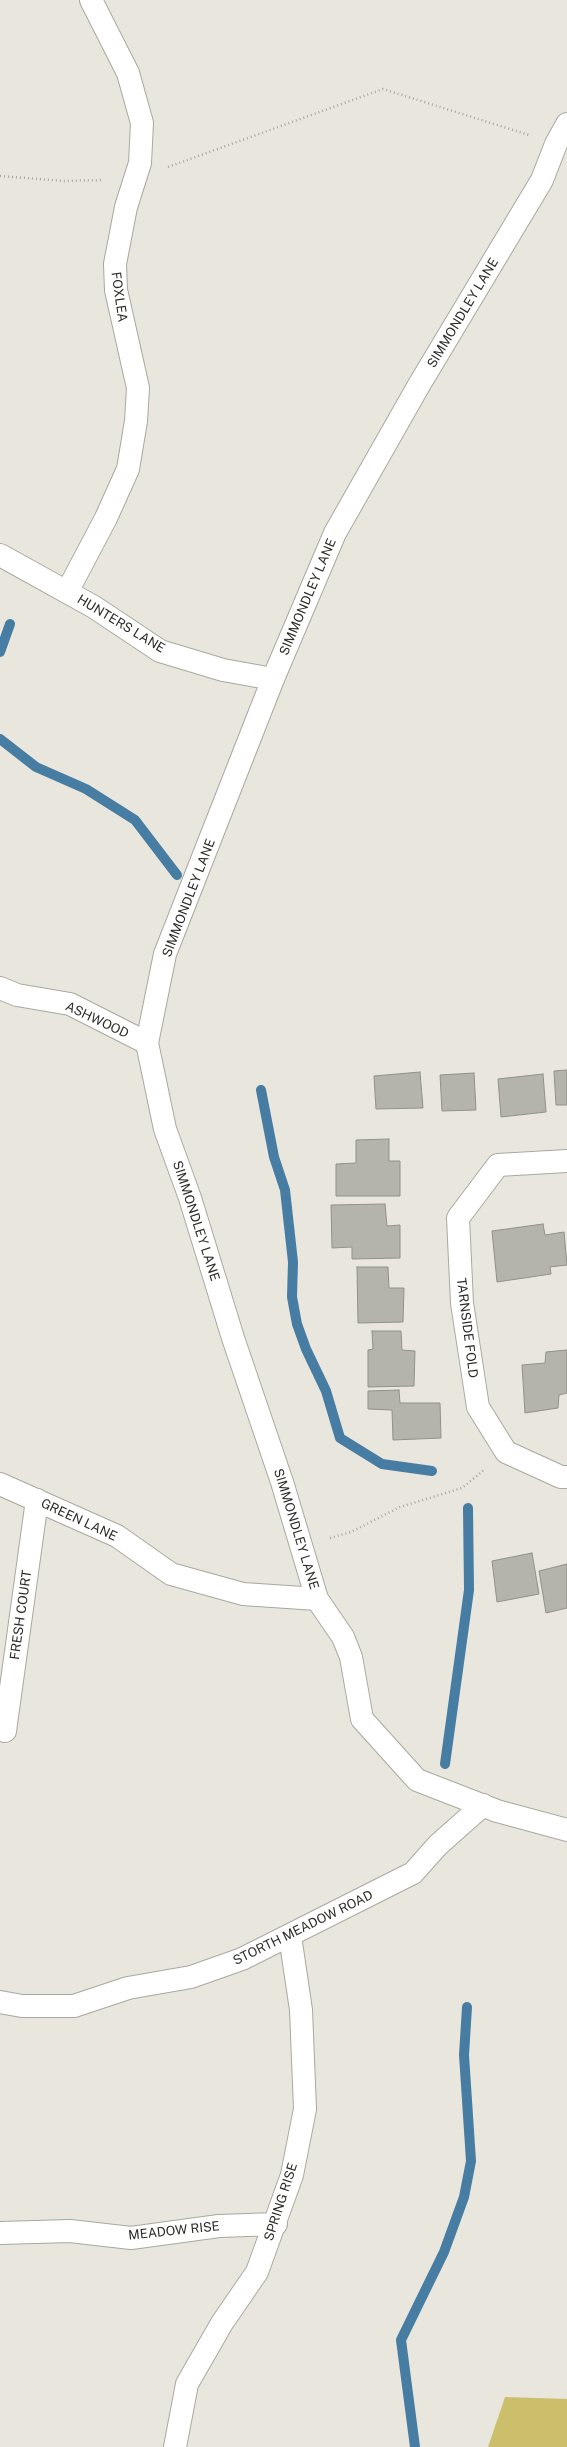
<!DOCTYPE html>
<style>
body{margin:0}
canvas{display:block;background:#e9e7dd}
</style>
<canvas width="567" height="2447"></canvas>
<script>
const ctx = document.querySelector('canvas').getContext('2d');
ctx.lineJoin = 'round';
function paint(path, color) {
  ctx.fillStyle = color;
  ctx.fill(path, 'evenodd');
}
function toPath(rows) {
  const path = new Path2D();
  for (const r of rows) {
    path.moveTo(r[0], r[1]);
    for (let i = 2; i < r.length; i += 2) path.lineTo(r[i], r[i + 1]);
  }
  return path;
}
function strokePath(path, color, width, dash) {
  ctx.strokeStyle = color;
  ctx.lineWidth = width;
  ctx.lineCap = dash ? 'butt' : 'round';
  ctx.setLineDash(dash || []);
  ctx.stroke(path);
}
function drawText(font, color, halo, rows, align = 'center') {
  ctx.font = font + ' "Public Sans",sans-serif';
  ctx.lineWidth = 3;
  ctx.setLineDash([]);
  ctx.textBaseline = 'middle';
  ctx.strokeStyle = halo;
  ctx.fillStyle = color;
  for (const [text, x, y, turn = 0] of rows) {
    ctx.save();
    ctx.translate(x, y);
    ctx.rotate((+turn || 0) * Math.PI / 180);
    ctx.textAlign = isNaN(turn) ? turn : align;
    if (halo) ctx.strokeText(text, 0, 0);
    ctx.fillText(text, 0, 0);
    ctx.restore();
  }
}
paint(toPath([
 [505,2397,567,2399,567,2447,488,2447]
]), '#cbbf6c');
strokePath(toPath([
 [0,652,10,624],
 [0,739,36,767,86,789,135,820,177,875],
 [261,1090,274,1157,285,1190,293,1262,292,1297,297,1324,306,1349,326,1391,340,1438,382,1464,432,1471],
 [445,1764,469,1590,468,1508],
 [415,2447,401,2340,444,2252,464,2197,471,2161,464,2055,467,2007]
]), '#477da2', 10);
const building = toPath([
 [567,1070,567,1105,556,1105,554,1071,567,1070],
 [420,1072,423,1108,376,1109,374,1076,420,1072],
 [474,1073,476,1110,442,1111,440,1075,474,1073],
 [543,1074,546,1112,501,1117,498,1079,543,1074],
 [389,1139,389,1161,400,1161,400,1196,336,1196,336,1164,356,1163,356,1140,389,1139],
 [385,1204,387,1226,400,1225,400,1258,352,1259,352,1247,332,1248,331,1205,385,1204],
 [543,1224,545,1235,564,1232,567,1265,550,1267,551,1274,497,1282,492,1231,543,1224],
 [357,1267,388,1267,389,1288,404,1288,403,1322,358,1323,357,1267],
 [372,1331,401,1331,402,1350,415,1351,414,1386,368,1387,368,1350,373,1349,372,1331],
 [567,1350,567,1393,559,1395,558,1408,525,1413,522,1365,545,1363,546,1352,567,1350],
 [399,1390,400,1403,440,1403,441,1438,393,1440,392,1410,368,1409,368,1391,399,1390],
 [532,1553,539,1594,497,1602,492,1561,532,1553],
 [567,1564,567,1608,546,1613,539,1571,567,1564]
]);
paint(building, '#b5b4aa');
strokePath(building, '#929187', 1);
const street = toPath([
 [0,555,94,607,160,651,223,670,273,679],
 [67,592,106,518,128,469,136,421,138,388,116,290,115,264,126,207,140,163,142,123,128,73,91,0],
 [0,988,17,995,70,1004,147,1043],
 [567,1161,498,1165,458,1218,462,1303,478,1407,506,1452,561,1477,567,1477],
 [0,1484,117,1536,171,1574,243,1594,317,1599],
 [5,1731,37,1500],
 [0,2002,22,2006,74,2006,128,1988,191,1977,242,1959,413,1873,438,1845,483,1805],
 [0,2233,70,2231,131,2238,219,2226,276,2224],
 [175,2447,187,2384,222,2323,257,2272,292,2175,305,2109,301,2010,290,1936]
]);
const secondary = toPath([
 [567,124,556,144,542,180,419,385,335,533,273,679,165,954,147,1043,165,1129,190,1198,233,1338,282,1482,317,1599,343,1637,351,1657,362,1719,417,1780,497,1811,567,1830]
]);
strokePath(street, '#aaa89e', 24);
strokePath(secondary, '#aaa89e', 24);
strokePath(toPath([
 [168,167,383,89,529,135],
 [0,176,64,181,103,180],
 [330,1538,351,1532,400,1507,462,1488,484,1470]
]), '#a7a69e', 2.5, [1, 3]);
strokePath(street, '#fff', 22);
strokePath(secondary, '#fff', 22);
drawText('13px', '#2b2b27', '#fff', [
 ["FOXLEA",119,297,82],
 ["SIMMONDLEY LANE",463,313,-59],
 ["SIMMONDLEY LANE",308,597,-67],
 ["HUNTERS LANE",121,624,31],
 ["SIMMONDLEY LANE",189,898,-69],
 ["ASHWOOD",97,1020,25],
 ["SIMMONDLEY LANE",196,1221,72],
 ["TARNSIDE FOLD",467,1328,83],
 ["GREEN LANE",79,1520,25],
 ["SIMMONDLEY LANE",296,1529,73],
 ["FRESH COURT",21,1615,-82],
 ["STORTH MEADOW ROAD",303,1928,-26],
 ["SPRING RISE",281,2202,-72],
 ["MEADOW RISE",174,2231,-6]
]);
</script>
